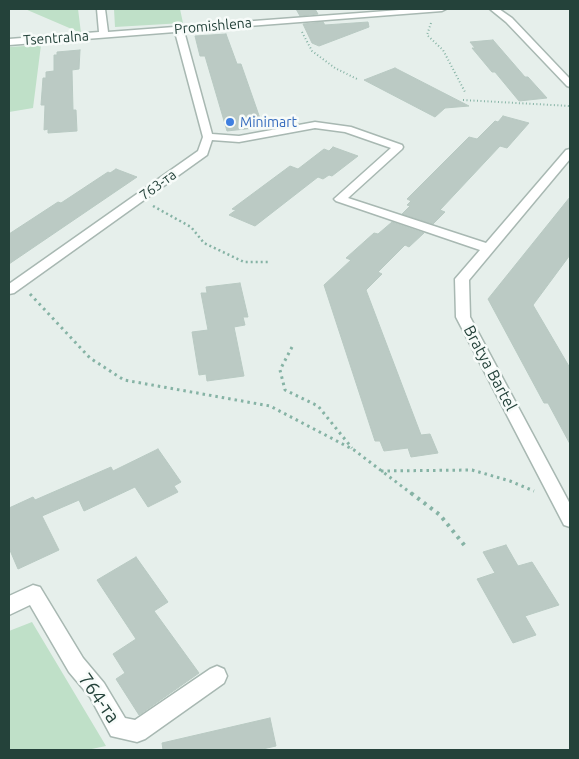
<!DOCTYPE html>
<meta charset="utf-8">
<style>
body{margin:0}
#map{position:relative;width:579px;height:759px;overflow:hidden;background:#e6efeb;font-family:Ubuntu,sans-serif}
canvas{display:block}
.frame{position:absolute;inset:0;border:10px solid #24423a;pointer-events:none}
</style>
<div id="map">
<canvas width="579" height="759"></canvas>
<div class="frame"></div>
</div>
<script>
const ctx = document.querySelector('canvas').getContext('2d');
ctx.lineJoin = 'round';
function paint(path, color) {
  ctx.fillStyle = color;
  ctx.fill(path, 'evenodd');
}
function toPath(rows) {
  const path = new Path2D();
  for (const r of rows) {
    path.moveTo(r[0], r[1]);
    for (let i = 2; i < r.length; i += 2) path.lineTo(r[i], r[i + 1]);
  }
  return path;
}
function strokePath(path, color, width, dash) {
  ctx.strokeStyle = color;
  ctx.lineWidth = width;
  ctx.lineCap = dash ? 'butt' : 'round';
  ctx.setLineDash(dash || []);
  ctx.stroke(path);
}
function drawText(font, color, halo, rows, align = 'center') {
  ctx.font = font + ' Ubuntu,sans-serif';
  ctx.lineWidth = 5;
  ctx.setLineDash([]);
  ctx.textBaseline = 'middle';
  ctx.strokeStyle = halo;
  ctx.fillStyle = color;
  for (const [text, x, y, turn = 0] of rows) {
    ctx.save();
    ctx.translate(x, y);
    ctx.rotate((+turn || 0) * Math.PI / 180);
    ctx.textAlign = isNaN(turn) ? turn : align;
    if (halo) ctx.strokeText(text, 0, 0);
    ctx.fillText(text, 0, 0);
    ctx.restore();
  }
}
paint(toPath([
 [25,9,78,9,81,33],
 [114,9,180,9,183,23,115,27],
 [41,45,33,108,9,112,9,47],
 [32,622,106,746,87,750,9,750,9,631]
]), '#bfe0c8');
const building = toPath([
 [296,9,315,9,318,14,300,16,296,9],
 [323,22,325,25,368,22,369,27,319,46,312,43,303,24,323,22],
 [226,34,237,64,241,64,263,127,227,131,205,56,200,56,195,36,226,34],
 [493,40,525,77,528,77,547,98,519,101,495,72,492,72,472,48,475,48,470,42,493,40],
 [80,50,79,69,72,70,73,110,76,110,77,131,48,133,48,129,44,130,45,105,41,105,43,78,46,78,46,72,54,71,54,55,57,55,57,52,80,50],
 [395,68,469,106,445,108,435,117,364,80,395,68],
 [503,116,529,123,507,148,500,146,440,210,445,212,433,224,402,214,410,206,407,205,411,201,407,199,469,137,477,139,495,121,498,122,503,116],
 [333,147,358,156,332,176,329,175,323,179,318,177,255,226,229,215,236,210,232,209,290,166,298,169,324,149,329,151,333,147],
 [116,169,137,177,9,264,9,234,58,202,61,203,108,172,110,173,116,169],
 [570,197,570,255,533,305,570,368,570,444,548,403,544,403,488,299,570,197],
 [392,222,424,233,409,247,405,245,378,272,382,274,366,290,421,435,430,434,438,453,411,457,408,448,384,451,380,441,375,441,324,285,351,260,346,258,374,233,378,234,392,222],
 [240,283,248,317,243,317,245,325,234,327,244,376,207,381,206,374,199,375,192,332,208,330,201,293,207,293,206,287,240,283],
 [158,449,181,482,174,486,178,492,148,507,135,487,84,511,79,500,42,516,59,550,18,569,9,548,9,508,33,497,35,500,111,467,113,471,158,449],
 [506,545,518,566,532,562,559,605,525,616,536,635,513,643,477,579,495,573,483,552,506,545],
 [136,557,168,602,154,611,199,673,139,715,116,679,125,673,113,654,136,639,97,580,136,557],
 [270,718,276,746,258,750,163,750,162,743,270,718]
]);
paint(building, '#bbcac4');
strokePath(building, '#b8c9c2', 1);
const minor = toPath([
 [97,9,105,9,108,32,413,9,446,9,442,11,184,31,212,134,239,136,315,122,351,127,402,145,403,147,402,149,348,198,486,243,566,150,570,149,570,159,469,280,470,317,570,504,570,527,564,525,456,317,455,279,480,250,336,201,334,199,391,148,345,132,315,128,239,142,212,140,207,155,14,293,9,294,9,284,198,151,203,137,175,32,9,45,9,39,99,32,97,9],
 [490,9,499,9,512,18,570,79,570,87,567,86,506,22,490,9],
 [33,585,40,587,83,658,104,683,125,718,135,720,210,669,217,666,224,669,227,676,224,683,145,739,137,742,111,736,90,697,69,672,30,605,9,615,9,596,33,585]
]);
strokePath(minor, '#a8b8b2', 3);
strokePath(toPath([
 [431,23,427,35,443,50,465,92],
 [302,32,312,51,335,68,357,79],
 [463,100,570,106]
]), '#86b3a5', 2, [1, 2.5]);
strokePath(toPath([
 [153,206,191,227,204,243,244,262,268,262]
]), '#86b3a5', 2.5, [2, 3]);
strokePath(toPath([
 [30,294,90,358,124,380,270,406,354,450,412,494],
 [292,347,280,370,285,390,318,406,352,448],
 [381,471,472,470,510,481,534,491]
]), '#86b3a5', 3, [2.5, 4]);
strokePath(toPath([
 [411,493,440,515,465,546]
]), '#86b3a5', 4, [3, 5]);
paint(minor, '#fff');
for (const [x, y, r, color] of [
 [230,122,5,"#3f7fe0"]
]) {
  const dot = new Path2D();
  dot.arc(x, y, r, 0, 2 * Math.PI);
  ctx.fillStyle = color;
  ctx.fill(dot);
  strokePath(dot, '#f7fbf9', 2);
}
drawText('14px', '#24423a', '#f7fbf9', [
 ["Promishlena",213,26,-5],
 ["Tsentralna",56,38,-4],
 ["763-та",158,185,-36]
]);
drawText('14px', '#366cbe', '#f7fbf9', [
 ["Minimart",240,122]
], 'left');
drawText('16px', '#24423a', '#f7fbf9', [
 ["Bratya Bartel",490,368,62]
]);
drawText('19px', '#24423a', '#f7fbf9', [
 ["764-та",99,698,55]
]);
</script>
